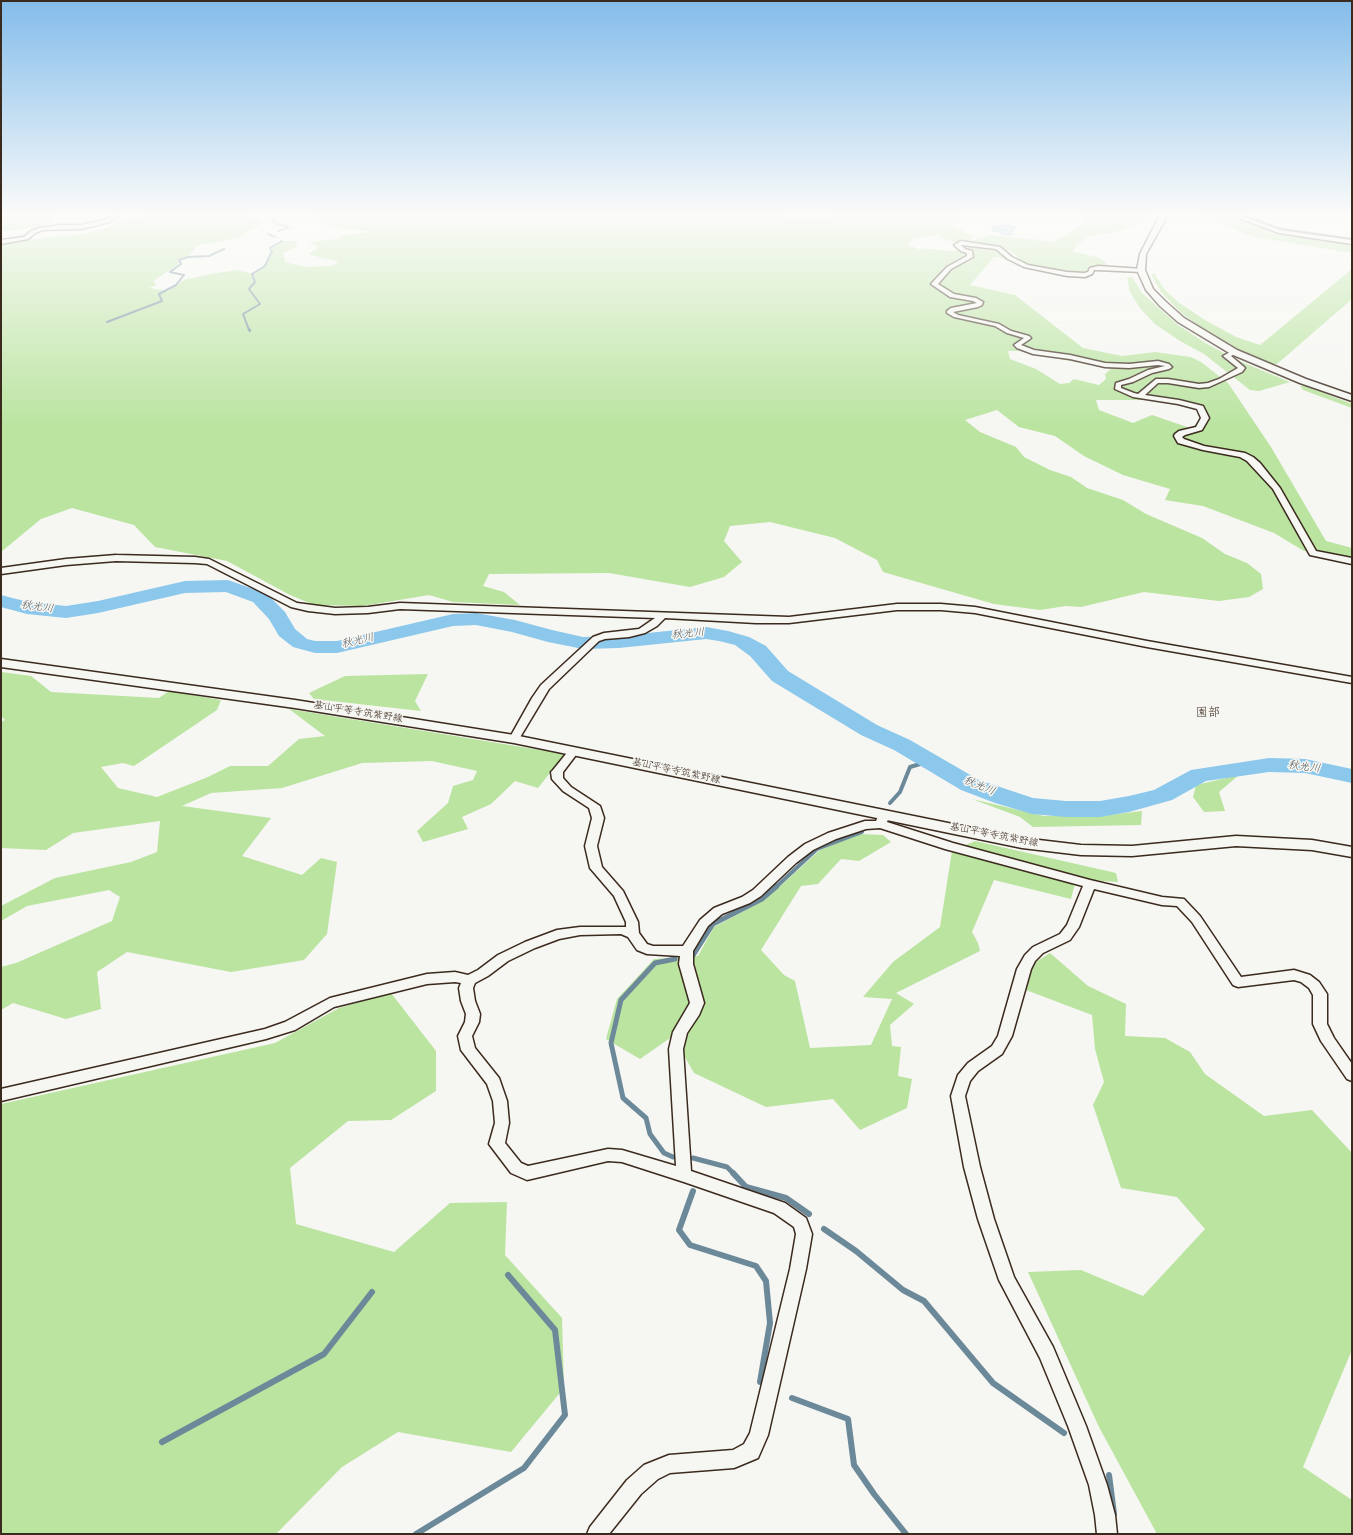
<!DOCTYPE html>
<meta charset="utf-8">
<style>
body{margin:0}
#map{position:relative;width:1353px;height:1535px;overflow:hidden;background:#f6f6f2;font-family:Kalam,sans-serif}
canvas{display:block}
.frame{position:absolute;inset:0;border:2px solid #3b2a1e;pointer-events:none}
</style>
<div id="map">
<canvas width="1353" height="1535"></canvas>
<div class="frame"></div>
</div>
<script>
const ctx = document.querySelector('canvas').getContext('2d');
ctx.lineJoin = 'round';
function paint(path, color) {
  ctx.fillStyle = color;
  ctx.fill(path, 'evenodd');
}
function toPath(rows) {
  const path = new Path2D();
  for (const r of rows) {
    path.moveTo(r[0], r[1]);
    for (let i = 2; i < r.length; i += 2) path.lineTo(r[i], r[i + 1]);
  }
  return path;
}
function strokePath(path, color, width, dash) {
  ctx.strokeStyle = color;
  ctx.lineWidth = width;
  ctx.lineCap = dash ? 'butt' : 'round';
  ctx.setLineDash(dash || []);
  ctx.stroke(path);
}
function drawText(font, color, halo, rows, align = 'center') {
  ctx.font = font + ' Kalam,"Klee One",sans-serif';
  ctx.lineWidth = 3;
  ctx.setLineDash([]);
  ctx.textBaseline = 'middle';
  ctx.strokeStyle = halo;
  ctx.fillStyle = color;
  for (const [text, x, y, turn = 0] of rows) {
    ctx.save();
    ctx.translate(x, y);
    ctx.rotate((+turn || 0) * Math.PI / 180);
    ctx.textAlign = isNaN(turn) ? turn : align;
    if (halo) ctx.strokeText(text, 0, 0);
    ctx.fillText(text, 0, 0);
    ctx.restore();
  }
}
paint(toPath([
 [1,213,55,213,54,218,39,227,6,231,1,230],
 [155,213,246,213,258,218,264,223,249,230,244,236,219,242,198,245,188,256,177,260,179,264,153,281,156,285,149,288,168,291,184,280,210,274,237,270,254,274,266,266,273,251,272,247,283,241,296,241,298,246,283,253,285,262,306,267,331,266,340,262,310,255,309,253,317,249,317,246,308,242,338,239,343,235,373,232,327,226,309,217,309,213,789,213,786,217,792,219,800,217,828,217,832,213,962,213,963,218,952,226,973,235,970,241,991,235,1054,242,1087,222,1074,213,1154,213,1151,214,1149,219,1113,233,1087,236,1072,251,1100,258,1106,263,1105,269,1130,271,1129,273,1108,272,1090,268,1084,273,1079,274,1048,269,1025,264,1011,251,998,249,1008,259,1027,268,1052,273,1019,266,999,257,994,257,970,285,1015,295,1083,348,1122,356,1155,352,1191,357,1201,362,1228,383,1271,447,1326,541,1352,548,1352,559,1326,553,1304,551,1274,533,1203,506,1165,500,1170,489,1123,475,1084,456,1055,436,1019,427,997,410,965,420,980,432,1016,447,1024,457,1050,470,1071,477,1087,488,1123,500,1146,514,1202,538,1225,554,1247,563,1261,574,1263,589,1249,597,1219,601,1144,592,1081,607,1066,606,1040,610,994,604,883,572,877,560,835,538,770,522,730,526,724,541,742,562,724,577,690,587,609,573,489,574,483,586,504,592,520,605,453,602,429,595,363,606,314,605,290,595,227,561,155,547,134,525,72,508,41,519,1,552,1,243,89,233,116,225,121,221],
 [936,235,955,243,969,246,962,250,949,251,922,248,921,250,908,245,913,239],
 [1008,351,1019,351,1111,369,1105,374,1106,379,1099,385,1074,379,1069,383,1060,384,1036,369,1010,359],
 [1146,396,1194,403,1203,408,1207,418,1190,428,1152,415,1133,423,1099,410,1096,400,1141,400],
 [1191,213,1238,213,1284,230,1297,230,1352,240,1352,253,1255,237,1245,234,1217,221],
 [1352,269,1352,299,1277,364,1271,364,1238,349,1209,333,1180,312,1161,292,1151,274,1154,273,1164,289,1178,302,1205,320,1236,337,1260,345],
 [1132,277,1142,293,1178,325,1207,344,1237,360,1290,382,1259,391,1250,390,1204,354,1180,341,1155,324,1140,308,1130,292,1127,278],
 [1306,386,1352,404,1352,408,1303,390,1300,386],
 [1,672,31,676,51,692,159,698,169,691,221,700,217,710,134,766,123,763,101,767,118,788,157,797,208,777,230,766,268,766,299,739,325,736,289,709,565,754,538,788,515,781,491,804,462,817,468,829,423,842,417,831,448,803,453,786,473,780,477,771,432,761,362,763,282,788,211,793,182,806,271,818,242,856,302,875,321,858,337,862,327,934,304,960,231,972,127,952,97,972,101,1009,66,1019,13,1003,1,1010,1,967,16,963,112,921,120,897,109,890,27,906,1,921,1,906,55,878,131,862,157,852,160,821,73,833,46,850,1,848,1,722,5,720,1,716],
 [428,674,415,701,421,711,314,699,309,693,345,676],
 [1239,775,1219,792,1225,811,1204,812,1193,797,1196,785],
 [972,799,1044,816,1101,816,1142,811,1141,825,1033,827,1020,817],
 [860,834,883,835,891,842,859,861,841,859,818,884,801,886,761,950,784,975,795,981,810,1048,871,1045,892,999,863,997,893,962,940,927,952,851,975,841,1116,873,1118,882,1076,879,1071,899,994,880,972,932,978,943,980,951,896,993,914,1004,890,1025,892,1046,901,1047,898,1076,912,1079,907,1108,860,1130,833,1099,766,1107,694,1073,673,1036,640,1059,606,1039,617,999,654,959,698,956,714,927,765,900,820,850],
 [1050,953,1088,986,1126,1004,1125,1036,1165,1038,1190,1052,1205,1074,1264,1116,1312,1110,1352,1153,1351,1352,1303,1467,1352,1500,1352,1534,1157,1534,1099,1427,1028,1272,1081,1270,1143,1296,1205,1229,1177,1197,1121,1188,1093,1105,1104,1082,1095,1049,1092,1015,1026,990,1031,965],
 [391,993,436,1051,436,1091,391,1120,348,1121,290,1168,296,1224,394,1252,450,1203,507,1202,505,1255,562,1318,564,1388,511,1452,398,1432,342,1467,276,1534,1,1534,1,1104,275,1043,339,1008]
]), '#bae4a0');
const water = toPath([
 [1006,225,1016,227,1011,235,1002,234,1000,232,992,231,992,227,1006,225]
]);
paint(water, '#8cc8ec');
strokePath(water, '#6c899a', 1);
strokePath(toPath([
 [1240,213,1277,228,1352,239],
 [100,222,115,213],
 [278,231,288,228,287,226,276,224,272,221,282,213],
 [268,234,275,237],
 [17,238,27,235,32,230,43,228],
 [107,322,162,301,159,294,176,285,184,275,170,272,181,264,179,260,188,257,209,256,224,249],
 [249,330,243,314,260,304,249,289,255,282,252,274,265,266,272,251,270,248,282,241]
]), '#6c899a', 2);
strokePath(toPath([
 [249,329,250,331]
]), '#6c899a', 2.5);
strokePath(toPath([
 [890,803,900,792,910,767,930,761],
 [776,887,817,849,862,832]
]), '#6c899a', 4);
strokePath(toPath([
 [692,957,713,924,762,899,777,886],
 [673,1157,664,1153,650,1134,646,1118,623,1098,611,1043,621,1000,655,963,675,959],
 [693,1158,727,1167,734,1174]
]), '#6c899a', 5);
strokePath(toPath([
 [733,1173,746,1187,786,1198,809,1214],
 [693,1191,679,1230,690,1245,756,1266,766,1281,770,1323,760,1382],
 [824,1229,856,1251,903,1290,924,1301,993,1383,1064,1433],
 [792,1398,848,1419,854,1465,874,1494,906,1534],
 [162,1442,324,1354,372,1292],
 [1109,1475,1114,1514],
 [416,1534,524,1468,565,1415,555,1330,508,1275]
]), '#6c899a', 6);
paint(toPath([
 [228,580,267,594,285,612,295,629,307,639,315,641,337,641,453,614,476,613,515,620,552,630,583,637,619,636,706,627,728,631,749,637,766,646,788,671,877,725,910,740,979,780,1033,798,1066,801,1100,801,1129,796,1154,790,1191,770,1269,758,1305,759,1352,769,1352,783,1305,773,1269,772,1206,781,1172,800,1129,812,1100,817,1066,817,1032,814,995,803,961,790,894,750,861,735,772,681,750,656,735,645,719,641,706,639,619,648,583,649,548,642,512,632,476,625,453,626,337,653,315,653,293,647,279,636,269,619,253,602,226,592,185,593,98,613,66,618,27,614,1,607,1,595,28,602,66,606,98,601,185,581,228,580]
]), '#8cc8ec');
const minor = toPath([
 [116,213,122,213,109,222,98,225,81,229,43,230,35,233,28,239,1,244,1,240,24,237,31,231,40,228,60,225,81,225,105,220,116,213],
 [1226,213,1234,213,1280,230,1352,240,1352,244,1279,233,1226,213],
 [961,241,1000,247,1012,257,1028,265,1067,272,1084,273,1088,272,1090,268,1098,266,1143,269,1144,270,1141,272,1098,270,1094,270,1092,274,1085,277,1067,276,1024,267,1008,259,996,249,962,245,961,245,965,249,972,251,973,257,951,269,938,284,954,294,976,298,983,302,982,305,978,307,953,312,958,315,999,324,1011,331,1029,336,1031,338,1030,339,1021,345,1034,350,1070,355,1105,363,1129,364,1158,361,1169,364,1172,367,1169,369,1152,373,1133,382,1121,385,1121,388,1134,393,1138,394,1156,379,1168,379,1199,384,1208,383,1219,379,1238,368,1223,356,1232,351,1236,351,1236,353,1231,356,1244,367,1245,368,1242,372,1209,387,1199,388,1168,383,1158,383,1145,395,1179,400,1203,406,1209,418,1202,430,1185,435,1182,437,1184,439,1204,446,1245,453,1253,457,1260,463,1280,488,1316,551,1352,558,1352,564,1310,555,1273,489,1247,461,1240,457,1203,450,1178,443,1174,436,1175,434,1179,431,1196,427,1201,418,1197,409,1178,404,1133,397,1115,389,1116,383,1129,379,1148,370,1165,366,1158,365,1129,368,1105,367,1070,359,1033,354,1017,348,1014,345,1024,338,1007,333,995,326,954,317,947,313,947,311,951,308,977,303,973,301,950,297,931,284,947,267,967,256,967,253,961,251,954,245,961,241],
 [116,555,195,557,209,559,297,603,335,608,368,607,400,603,789,617,897,604,941,604,975,607,1147,641,1352,677,1352,683,1147,647,975,613,941,610,897,610,789,623,756,623,665,618,657,626,645,633,629,637,605,639,599,641,549,689,519,739,514,742,509,739,532,698,541,685,593,637,604,633,639,629,655,618,400,609,368,613,335,614,308,611,291,607,207,564,195,563,116,561,66,565,1,574,1,568,66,559,116,555],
 [574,748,579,751,563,772,563,778,571,787,600,806,604,818,597,846,602,867,623,891,638,922,639,933,647,944,653,946,683,946,700,920,714,908,742,897,753,890,788,857,805,844,828,833,865,821,876,821,879,814,883,813,887,814,889,817,887,822,953,843,1090,880,1162,897,1184,899,1200,916,1241,977,1294,970,1310,975,1319,982,1327,994,1327,1024,1334,1038,1352,1064,1352,1081,1347,1079,1321,1041,1313,1024,1313,995,1309,988,1301,982,1294,980,1238,987,1233,985,1192,922,1177,906,1162,905,1094,889,1079,927,1070,940,1043,953,1035,961,1031,969,1012,1036,1002,1054,978,1071,970,1081,965,1096,980,1167,994,1219,1014,1277,1053,1347,1086,1426,1107,1485,1115,1515,1117,1534,1097,1534,1095,1515,1089,1485,1068,1426,1040,1358,999,1280,978,1219,964,1167,951,1096,958,1075,968,1063,992,1046,998,1036,1017,969,1025,955,1033,947,1060,934,1067,925,1083,886,945,849,880,828,866,829,836,839,813,850,796,863,761,896,750,903,722,914,708,926,693,951,693,964,704,1003,699,1015,687,1033,683,1049,691,1171,785,1203,806,1218,812,1234,806,1269,768,1435,758,1458,734,1468,670,1473,658,1479,641,1494,609,1534,587,1534,590,1527,627,1480,644,1465,669,1455,733,1450,744,1444,750,1433,790,1269,796,1234,794,1227,774,1213,684,1182,622,1162,608,1161,527,1180,511,1173,489,1144,495,1123,493,1101,487,1084,461,1050,458,1036,465,1022,466,1014,461,1001,459,988,461,983,455,982,427,984,334,1007,295,1030,266,1039,1,1101,1,1089,265,1029,285,1022,330,998,427,974,455,972,468,975,478,970,498,955,525,942,557,930,580,927,626,927,626,922,614,896,590,868,585,846,592,818,589,808,563,791,552,779,551,772,553,770,570,749,574,748],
 [621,934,628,937,637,950,647,954,680,956,679,964,690,1003,673,1032,669,1049,676,1166,622,1150,608,1149,528,1166,521,1163,505,1143,509,1123,507,1101,499,1078,475,1048,472,1036,479,1022,480,1014,475,1001,473,988,475,983,488,976,508,961,535,948,559,939,580,935,621,934]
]);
const tertiary = toPath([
 [1161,213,1169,213,1146,254,1145,270,1153,289,1166,302,1184,318,1237,350,1306,379,1352,395,1352,401,1300,383,1231,354,1178,322,1160,306,1146,290,1137,270,1140,254,1161,213]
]);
const secondary = toPath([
 [1,659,295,700,514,735,1022,838,1081,845,1132,846,1236,836,1312,840,1352,847,1352,857,1312,850,1236,846,1132,856,1081,855,1022,848,514,743,295,708,1,667,1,659]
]);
strokePath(minor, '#3b2a1e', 3);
strokePath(tertiary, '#3b2a1e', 3);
strokePath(secondary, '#3b2a1e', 3);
paint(minor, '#f6f6f2');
paint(tertiary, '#f6f6f2');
paint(secondary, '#f6f6f2');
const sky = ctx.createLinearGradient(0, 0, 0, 428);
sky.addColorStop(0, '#83bcea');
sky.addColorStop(0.5, '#fbfbf9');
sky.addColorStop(1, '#fbfbf900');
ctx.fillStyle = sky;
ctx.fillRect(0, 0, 1353, 428);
drawText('10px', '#3b2a1e', '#f6f6f2', [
 ["基山平等寺筑紫野線",358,713,9],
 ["基山平等寺筑紫野線",676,772,12],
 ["基山平等寺筑紫野線",994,836,11]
]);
drawText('italic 11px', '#53595c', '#f6f6f2', [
 ["秋光川",37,608,8],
 ["秋光川",688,635,-5],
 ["秋光川",358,642,-13],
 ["秋光川",1304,768,7],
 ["秋光川",979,787,23]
]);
drawText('12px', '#3b2a1e', '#f6f6f2', [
 ["園部",1208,714]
]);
</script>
